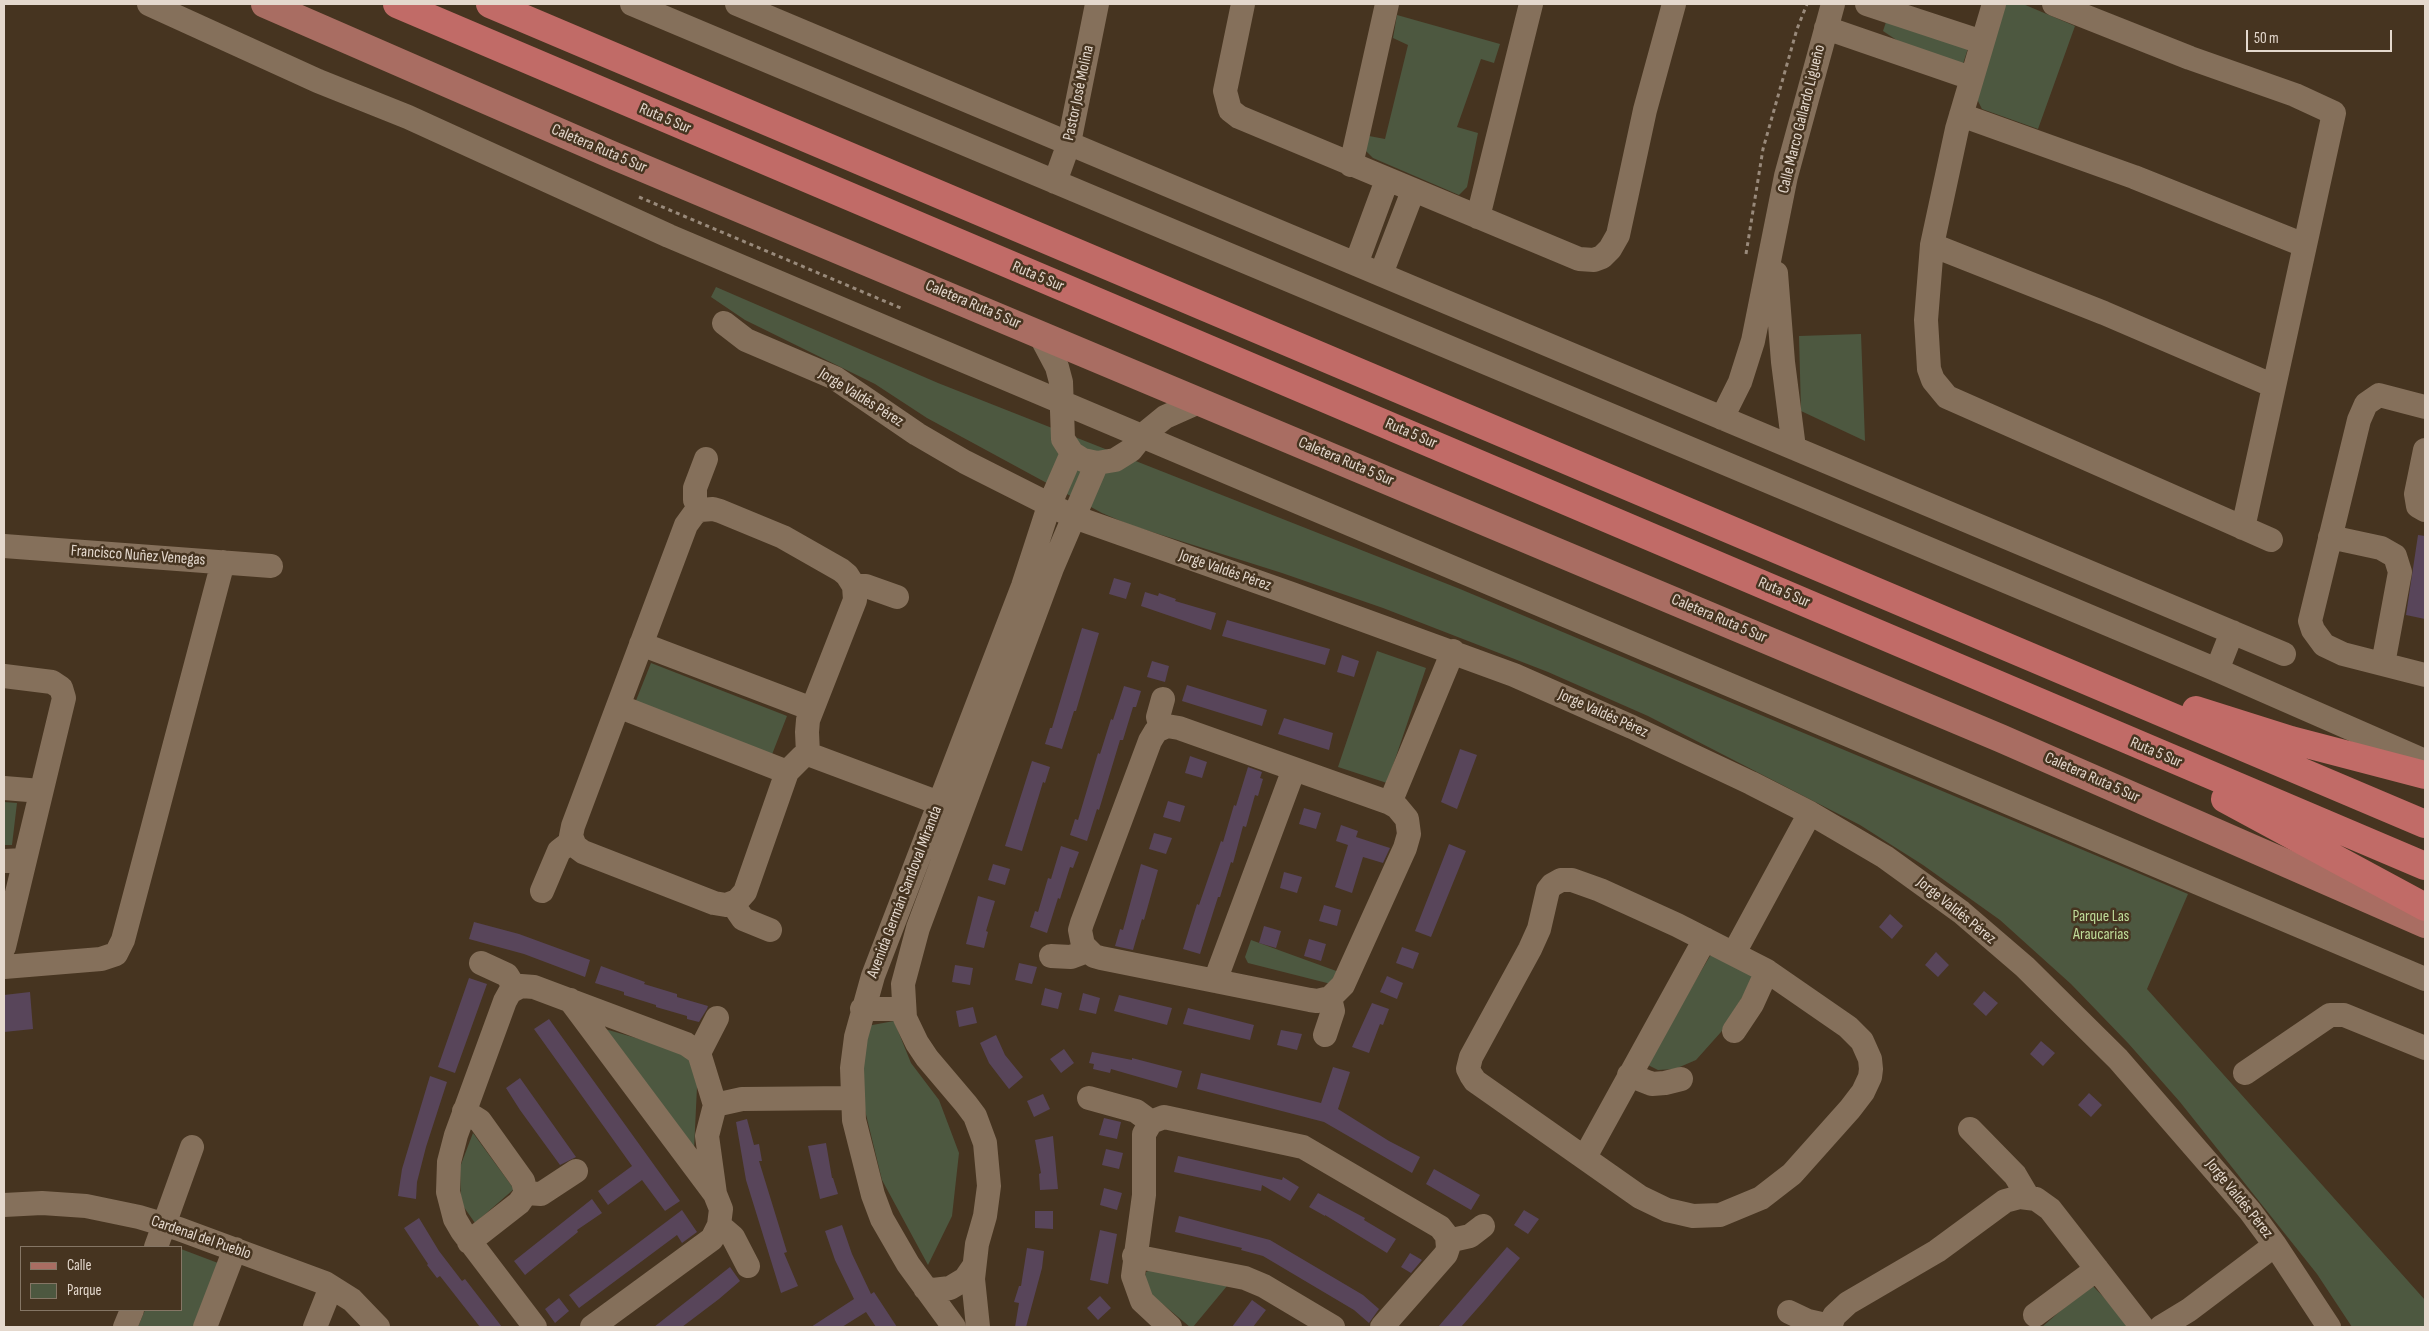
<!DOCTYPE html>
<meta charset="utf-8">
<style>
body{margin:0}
#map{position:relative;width:2429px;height:1331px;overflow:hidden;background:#463420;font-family:"Sofia Sans Condensed",sans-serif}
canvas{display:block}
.frame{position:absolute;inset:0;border:5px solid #e4d8cd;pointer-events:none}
.legend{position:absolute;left:20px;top:1246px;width:162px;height:65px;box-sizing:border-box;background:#463420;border:1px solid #857665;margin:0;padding:6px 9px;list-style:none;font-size:15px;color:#e4d8cd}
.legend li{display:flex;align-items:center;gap:10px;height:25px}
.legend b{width:25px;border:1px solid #857665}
.scale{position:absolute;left:2246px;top:30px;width:146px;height:22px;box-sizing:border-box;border:2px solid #e4d8cd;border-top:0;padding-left:6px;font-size:15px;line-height:18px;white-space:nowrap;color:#e4d8cd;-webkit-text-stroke:4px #463420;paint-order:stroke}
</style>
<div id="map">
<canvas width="2429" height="1331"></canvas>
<div class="frame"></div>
<ul class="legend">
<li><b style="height:6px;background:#a96d62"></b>Calle</li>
<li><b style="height:14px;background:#4d5840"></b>Parque</li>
</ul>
<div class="scale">50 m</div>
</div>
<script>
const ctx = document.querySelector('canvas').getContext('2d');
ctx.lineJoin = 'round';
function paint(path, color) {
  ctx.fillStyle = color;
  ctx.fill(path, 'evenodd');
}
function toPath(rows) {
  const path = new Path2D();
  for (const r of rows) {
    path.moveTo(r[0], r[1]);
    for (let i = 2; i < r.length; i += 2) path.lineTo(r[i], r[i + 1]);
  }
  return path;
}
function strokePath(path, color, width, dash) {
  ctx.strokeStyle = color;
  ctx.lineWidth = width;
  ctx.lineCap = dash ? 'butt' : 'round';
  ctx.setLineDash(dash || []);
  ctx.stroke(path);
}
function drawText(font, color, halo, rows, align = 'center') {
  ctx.font = font + ' "Sofia Sans Condensed",sans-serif';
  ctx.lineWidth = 5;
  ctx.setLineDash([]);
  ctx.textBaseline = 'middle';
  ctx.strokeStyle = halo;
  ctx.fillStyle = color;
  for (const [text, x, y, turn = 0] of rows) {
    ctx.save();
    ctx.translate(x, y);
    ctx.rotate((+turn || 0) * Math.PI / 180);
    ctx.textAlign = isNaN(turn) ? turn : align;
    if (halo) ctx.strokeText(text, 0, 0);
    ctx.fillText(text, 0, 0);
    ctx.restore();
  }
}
paint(toPath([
 [2023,4,2075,26,2038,129,1982,109,1975,95,2004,5],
 [1397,15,1500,44,1494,63,1481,59,1457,127,1478,133,1467,187,1459,195,1373,158,1364,149,1369,136,1385,139,1408,45,1393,38],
 [1887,19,1969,45,1962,67,1913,51,1883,31],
 [716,287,938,383,1460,589,2188,894,2147,989,2425,1300,2425,1327,2352,1327,2317,1274,2180,1102,2128,1043,2071,984,2000,920,1923,865,1860,825,1648,716,1548,672,1383,608,1282,573,1130,525,1102,513,927,418,875,384,745,320,711,297],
 [1861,334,1865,441,1801,411,1799,336],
 [1377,651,1426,668,1387,783,1338,767],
 [651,663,787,716,771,757,635,703],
 [4,802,17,803,12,845,4,845],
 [1251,940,1339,972,1331,984,1248,963,1245,957],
 [1724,955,1756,975,1721,1032,1696,1060,1675,1069,1658,1070,1646,1064,1710,956],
 [894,1021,911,1063,939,1100,959,1153,952,1216,928,1265,882,1180,861,1094,867,1026],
 [605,1029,674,1049,698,1066,694,1150],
 [473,1133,514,1189,475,1223,461,1203,460,1167],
 [181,1249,218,1263,193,1327,138,1327,145,1310,181,1310],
 [1155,1268,1227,1286,1193,1327,1190,1327,1147,1291,1144,1282,1146,1272],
 [2091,1284,2123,1317,2130,1327,2042,1327]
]), '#4d5840');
paint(toPath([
 [2418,535,2425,536,2425,619,2406,615],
 [1114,578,1131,583,1126,599,1109,594],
 [1145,592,1158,596,1159,593,1176,599,1175,601,1216,613,1211,630,1141,606],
 [1227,620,1330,649,1325,665,1222,636],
 [1082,628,1099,633,1076,711,1074,711,1062,749,1045,744,1050,728,1052,728],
 [1342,655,1359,661,1354,677,1337,672],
 [1152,661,1169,666,1165,682,1147,677],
 [1187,685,1267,710,1262,726,1182,701],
 [1124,686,1141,691,1136,707,1133,707,1123,740,1120,740,1099,810,1097,809,1087,841,1070,835,1075,819,1078,820,1098,753,1100,754,1111,719,1113,720],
 [1284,718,1333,733,1329,750,1278,734],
 [1460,749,1477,755,1457,809,1441,802],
 [1190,756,1207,762,1202,778,1185,773],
 [1032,761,1050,767,1045,783,1043,782,1022,851,1005,846],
 [1248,767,1262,772,1260,778,1263,779,1258,796,1255,795,1246,827,1243,826,1233,863,1231,862,1220,897,1218,897,1200,954,1183,949,1197,904,1199,905,1221,841,1223,842,1234,805,1236,806],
 [1168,801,1185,806,1180,822,1163,817],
 [1304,808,1321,813,1316,829,1299,824],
 [1341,825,1358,831,1356,837,1390,848,1383,863,1363,857,1352,893,1335,887,1348,845,1336,841],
 [1154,833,1172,838,1166,854,1149,849],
 [1449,844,1466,851,1431,937,1415,931],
 [1061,846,1079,852,1073,868,1070,867,1060,899,1058,898,1047,933,1030,927,1035,911,1038,912,1048,878,1051,879],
 [993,864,1010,869,1005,885,988,880],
 [1141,864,1158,870,1144,920,1142,919,1133,950,1115,946,1120,929,1123,930],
 [1284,872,1302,877,1297,893,1280,888],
 [978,896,995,901,986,931,988,932,984,948,966,944],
 [1324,905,1341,910,1337,926,1319,921],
 [1890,914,1903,926,1892,939,1879,927],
 [474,922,519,934,590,960,585,977,524,954,469,939],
 [1264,926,1281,931,1276,948,1259,943],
 [1309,939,1326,944,1321,961,1304,956],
 [1402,947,1419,953,1413,969,1396,963],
 [1936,952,1949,965,1938,977,1925,965],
 [1019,963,1037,967,1032,984,1015,980],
 [955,965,973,968,970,985,952,982],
 [601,966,645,982,644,984,677,994,677,997,708,1006,707,1009,699,1022,687,1019,687,1016,656,1007,656,1005,624,995,624,992,595,983],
 [1387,976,1403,983,1397,999,1380,992],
 [469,978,487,984,455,1073,438,1067],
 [1045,988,1062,993,1058,1009,1041,1005],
 [1984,991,1998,1003,1986,1016,1973,1004],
 [30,992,33,1029,4,1032,4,995],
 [1083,993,1100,998,1096,1014,1079,1010],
 [1119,995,1172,1008,1167,1025,1114,1011],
 [1372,1003,1389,1009,1383,1025,1380,1024,1369,1053,1352,1047],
 [973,1007,977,1023,959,1027,956,1011],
 [1188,1008,1254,1025,1250,1040,1183,1024],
 [549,1019,680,1201,665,1211,642,1180,608,1205,598,1191,632,1166,534,1029],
 [1281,1030,1302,1034,1297,1050,1277,1045],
 [996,1035,1005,1055,1023,1077,1009,1089,989,1063,980,1043],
 [2041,1041,2055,1053,2043,1066,2030,1054],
 [1064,1049,1074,1063,1061,1073,1050,1059],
 [1092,1052,1132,1060,1132,1058,1182,1071,1177,1088,1111,1069,1110,1073,1093,1069,1094,1064,1089,1063],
 [1333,1067,1350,1072,1338,1109,1389,1141,1420,1157,1412,1173,1324,1122,1197,1089,1201,1073,1321,1103],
 [430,1076,447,1082,426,1147,417,1182,416,1199,398,1196,402,1169],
 [520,1078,576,1157,560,1165,520,1110,506,1088],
 [2089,1093,2102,1105,2091,1117,2078,1105],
 [1043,1094,1050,1109,1034,1117,1027,1101],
 [1104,1118,1121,1122,1117,1139,1099,1135],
 [747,1119,754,1145,759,1144,762,1161,759,1161,787,1252,784,1253,798,1286,781,1293,746,1180,736,1122],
 [1053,1136,1058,1189,1040,1190,1039,1174,1041,1173,1035,1140],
 [826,1143,832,1178,833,1178,838,1194,820,1199,808,1146],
 [1106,1149,1123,1153,1119,1169,1102,1165],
 [1178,1156,1282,1180,1283,1177,1299,1187,1290,1201,1262,1185,1261,1191,1174,1172],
 [1434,1169,1480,1195,1471,1210,1426,1184],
 [1104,1188,1122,1193,1117,1210,1100,1205],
 [1318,1193,1365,1218,1364,1220,1396,1239,1387,1253,1325,1215,1325,1216,1309,1207],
 [592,1199,602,1213,577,1230,578,1232,525,1275,514,1261],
 [682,1210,697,1232,682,1243,677,1235,579,1308,569,1295],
 [1524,1210,1539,1219,1528,1234,1514,1225],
 [1035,1211,1053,1211,1053,1229,1035,1228],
 [1179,1216,1270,1240,1363,1295,1379,1309,1369,1323,1354,1310,1263,1256,1241,1250,1242,1248,1175,1232],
 [419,1218,439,1251,462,1281,465,1279,502,1327,480,1327,440,1276,437,1278,427,1265,428,1264,404,1228],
 [842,1225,852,1254,871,1294,874,1292,897,1327,876,1327,866,1312,842,1327,811,1327,854,1299,835,1260,825,1231],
 [1100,1230,1117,1234,1108,1284,1090,1280],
 [1507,1247,1520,1258,1484,1301,1461,1327,1438,1327],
 [1027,1248,1044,1251,1042,1268,1026,1327,1015,1327,1019,1303,1014,1302,1019,1286,1021,1286],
 [1410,1253,1422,1260,1411,1273,1401,1267],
 [730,1267,740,1281,719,1299,682,1327,654,1327],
 [1100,1296,1111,1308,1098,1320,1087,1308],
 [559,1298,569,1311,555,1323,545,1309],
 [1252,1300,1266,1310,1253,1327,1232,1327]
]), '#58455a');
strokePath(toPath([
 [639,197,903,309],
 [1746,254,1763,149,1797,29,1807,4]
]), '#998a7b', 3, [4, 4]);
strokePath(toPath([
 [149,4,318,81,408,117,669,236,2425,979],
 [632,4,2217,670,2425,761],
 [737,4,2284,654],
 [1243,4,1225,91,1230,110,1239,117,1579,259,1594,260,1602,257,1610,249,1618,235,1645,110,1674,4],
 [1867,4,1982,42],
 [1994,4,1957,129,1932,245,1926,320,1929,369,1933,380,1947,397,2271,540],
 [2054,4,2190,58,2295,95,2334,113,2243,528],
 [1826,28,1971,78],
 [1961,115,2134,177,2304,245],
 [1351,165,1387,4],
 [1055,182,1069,143,1097,4],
 [1478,217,1531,4],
 [1932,245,2104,313,2274,386],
 [1356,264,1387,180],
 [1776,273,1783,362,1794,448],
 [1381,274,1413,191],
 [724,323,746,340,835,378,917,434,965,462,1074,517,1292,594,1514,675,1632,727,1751,783,1810,813,1885,857,1961,912,2025,967,2118,1059,2250,1211,2275,1245,2329,1327],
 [1039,333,1057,367,1061,382,1063,439,1072,453,1083,460,1097,463,1115,460,1131,450,1143,435,1165,417,1201,401],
 [2425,407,2379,395,2366,404,2359,420,2310,621,2313,630,2324,645,2343,654,2425,675],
 [1722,418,1740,382,1753,341,1786,176,1833,4],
 [2425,450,2416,494,2418,506,2425,510],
 [700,510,695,500,695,488,706,459],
 [2330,537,2381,548,2395,556,2400,572,2383,664],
 [4,546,271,566],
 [854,586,866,586,897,597],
 [641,644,812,709],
 [2217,670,2232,632],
 [4,676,52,682,61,688,64,698,4,947],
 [618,706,787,772],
 [1167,726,1179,728,1390,803,1397,807,1407,819,1409,834,1405,848,1343,985,1330,998,1317,1001,1310,1000,1101,958,1094,956,1083,945,1080,930,1082,923,1150,741,1156,731,1167,726],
 [1161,728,1158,717,1163,699],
 [808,754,807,732,808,720,855,600,854,586,847,575,841,570,783,537,720,511,713,509,700,510,694,514,686,525,573,826,571,836,575,846,583,852,714,903,726,905,737,901,745,892,787,772,802,757,808,754,939,803],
 [4,788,41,791],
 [1390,803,1453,651],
 [4,861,24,860],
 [1561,880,1572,880,1600,890,1677,925,1767,971,1848,1027,1862,1041,1870,1059,1871,1069,1870,1077,1863,1092,1850,1109,1792,1174,1761,1198,1720,1215,1693,1216,1667,1210,1640,1197,1475,1081,1471,1075,1468,1069,1471,1057,1530,949,1539,929,1548,890,1552,885,1561,880],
 [542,891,559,851,572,841],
 [732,903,743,919,770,930],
 [1734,953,1810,813],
 [1051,956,1071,957,1087,951],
 [481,963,507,975,515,988],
 [4,967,101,959,116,954,123,940,223,562],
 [1215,981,1294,769],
 [570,1000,715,1194,721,1209,719,1225,712,1239,592,1327],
 [862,1009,903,1009],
 [1734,1031,1752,1004,1767,971],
 [1325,1035,1333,1011,1330,998],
 [699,1053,717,1018],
 [2245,1073,2330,1015,2344,1015,2425,1048],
 [1629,1075,1652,1084,1665,1083,1681,1079],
 [1089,1098,1136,1111,1151,1122],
 [715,1105,742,1099,851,1098],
 [464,1111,480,1121,523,1181,526,1193,519,1203,469,1242],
 [1970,1129,2015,1175,2028,1197],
 [1585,1157,1705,939],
 [526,1193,541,1194,576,1171],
 [4,1205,42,1203,86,1206,139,1217,179,1229,325,1283,352,1300,378,1327],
 [719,1225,733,1237,748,1266],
 [1448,1241,1470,1236,1483,1226],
 [156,1247,192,1147],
 [1134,1256,1245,1278,1264,1286,1333,1327],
 [925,1288,933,1290,950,1288,965,1279,974,1266],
 [1789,1312,1808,1321,1830,1326],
 [2035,1315,2097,1269],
 [125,1327,132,1310],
 [205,1327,235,1249],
 [315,1327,331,1287],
 [535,1327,462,1231,455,1219,448,1192,449,1162,456,1135,505,1001,510,992,521,986,534,987,686,1044,699,1053,715,1105,707,1136,715,1194],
 [954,1327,908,1264,882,1219,873,1195,854,1120,852,1068,856,1037,873,976,1023,586,1049,506,1072,453],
 [978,1327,973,1279,977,1244,985,1216,989,1186,985,1143,975,1116,966,1104,927,1058,917,1043,905,1018,903,984,918,928,1052,568,1097,463],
 [1170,1327,1142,1301,1133,1276,1144,1195,1144,1134,1151,1122,1164,1117,1303,1147,1440,1227,1447,1236,1448,1248,1446,1254,1382,1327],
 [1830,1327,1834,1316,1848,1303,1937,1251,2005,1201,2020,1197,2036,1199,2050,1209,2142,1327],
 [2161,1327,2189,1310,2275,1245]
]), '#85705b', 24);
strokePath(toPath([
 [265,4,612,155,2000,738,2425,924]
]), '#a96d62', 28);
strokePath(toPath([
 [397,4,2425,866],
 [490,4,2425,824],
 [2196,710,2291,740,2425,775],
 [2225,799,2425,907]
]), '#c16b67', 28);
drawText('16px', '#e4d8cd', '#463420', [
 ["Pastor José Molina",1079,93,-78],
 ["Ruta 5 Sur",665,119,23],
 ["Calle Marco Gallardo Ligueño",1802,119,-76],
 ["Caletera Ruta 5 Sur",599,149,23],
 ["Ruta 5 Sur",1038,277,23],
 ["Caletera Ruta 5 Sur",973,305,23],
 ["Jorge Valdés Pérez",861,398,32],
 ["Ruta 5 Sur",1411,434,23],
 ["Caletera Ruta 5 Sur",1346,462,23],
 ["Francisco Nuñez Venegas",138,556,4],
 ["Jorge Valdés Pérez",1225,571,19],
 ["Ruta 5 Sur",1784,593,23],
 ["Caletera Ruta 5 Sur",1719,619,23],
 ["Jorge Valdés Pérez",1603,714,24],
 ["Ruta 5 Sur",2156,753,23],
 ["Caletera Ruta 5 Sur",2092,778,24],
 ["Avenida Germán Sandoval Miranda",905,892,-69],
 ["Jorge Valdés Pérez",1956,911,39],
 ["Jorge Valdés Pérez",2239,1199,51],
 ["Cardenal del Pueblo",201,1238,19]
]);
drawText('16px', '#c0dd9a', '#463420', [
 ["Parque Las",2101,917],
 ["Araucarias",2101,935]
]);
</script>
